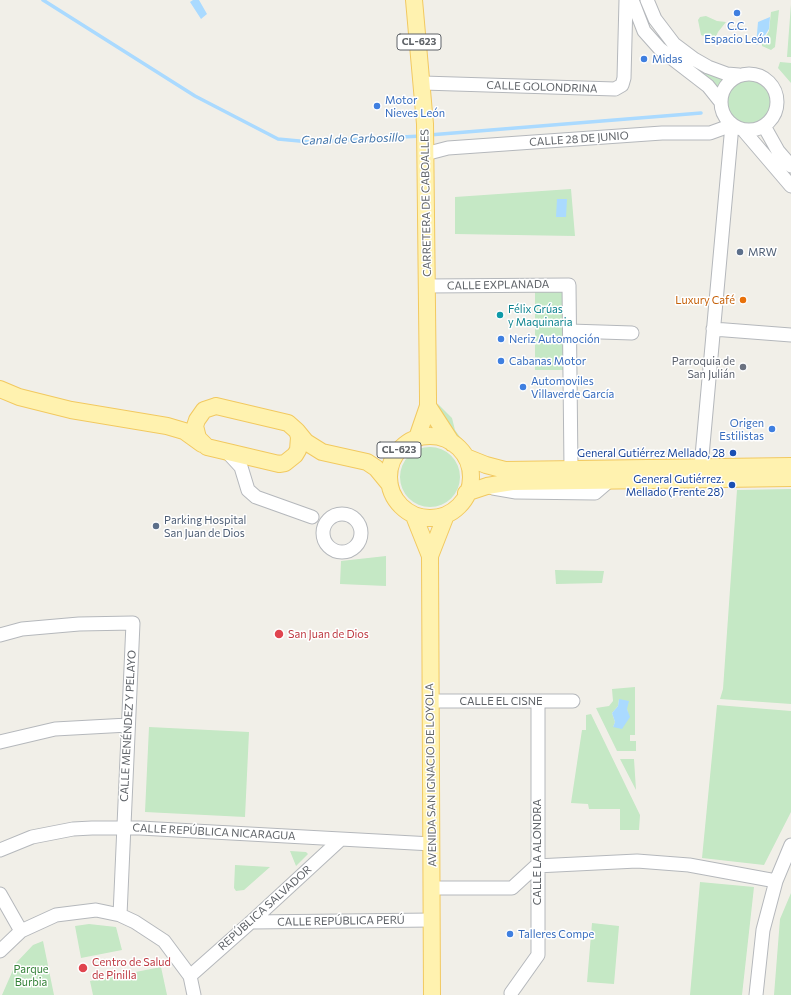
<!DOCTYPE html>
<meta charset="utf-8">
<style>
body{margin:0}
canvas{display:block;background:#f1efe8}
</style>
<canvas width="791" height="995"></canvas>
<script>
const ctx = document.querySelector('canvas').getContext('2d');
ctx.lineJoin = 'round';
function paint(path, color) {
  ctx.fillStyle = color;
  ctx.fill(path, 'evenodd');
}
function toPath(rows) {
  const path = new Path2D();
  for (const r of rows) {
    if (r.length === 3) {
      path.moveTo(r[0] + r[2], r[1]);
      path.arc(r[0], r[1], r[2], 0, 2 * Math.PI);
      continue;
    }
    path.moveTo(r[0], r[1]);
    for (let i = 2; i < r.length; i += 2) path.lineTo(r[i], r[i + 1]);
  }
  return path;
}
function strokePath(path, color, width, dash) {
  ctx.strokeStyle = color;
  ctx.lineWidth = width;
  ctx.lineCap = dash ? 'butt' : 'round';
  ctx.setLineDash(dash || []);
  ctx.stroke(path);
}
function drawText(font, color, halo, rows, align = 'center') {
  ctx.font = font + ' Commissioner,sans-serif';
  ctx.lineWidth = 3;
  ctx.setLineDash([]);
  ctx.textBaseline = 'middle';
  ctx.strokeStyle = halo;
  ctx.fillStyle = color;
  for (const [text, x, y, turn = 0] of rows) {
    ctx.save();
    ctx.translate(x, y);
    ctx.rotate((+turn || 0) * Math.PI / 180);
    ctx.textAlign = isNaN(turn) ? turn : align;
    if (halo) ctx.strokeText(text, 0, 0);
    ctx.fillText(text, 0, 0);
    ctx.restore();
  }
}
paint(toPath([
 [791,4,791,57,787,57],
 [779,10,775,47,771,50,762,46,762,43,769,31,771,12],
 [706,16,717,21,726,22,718,32,714,41,701,35,698,20,700,17],
 [780,62,791,63,791,83,778,68],
 [703,69,725,77,717,89,701,72],
 [749,103,23],
 [571,189,575,236,455,234,455,197],
 [535,291,563,291,563,370,535,370],
 [438,404,452,418,455,430,465,444,454,433,440,413],
 [430,477,30],
 [791,489,791,704,720,699,723,689,737,490],
 [386,556,386,586,340,584,341,561],
 [555,570,604,571,602,583,556,584],
 [635,687,635,735,630,735,630,741,636,741,636,751,617,751,596,708,609,706,613,701,612,689],
 [619,699,627,709,629,717,624,724,613,727,615,722,612,713,618,706],
 [717,705,791,711,791,812,764,865,702,858],
 [591,714,640,815,639,830,620,830,620,809,589,809,588,804,571,803,582,730,586,730,586,715],
 [149,727,249,732,245,817,145,812],
 [620,759,634,759,636,790],
 [290,851,306,852,308,854,296,866],
 [235,865,270,867,244,890,236,891,234,888],
 [700,882,754,887,742,995,690,995],
 [791,893,791,995,774,995,780,919],
 [592,923,619,926,614,984,587,982],
 [89,924,116,927,122,950,81,958,75,926],
 [43,941,54,995,2,995,16,963,33,945],
 [161,967,167,995,93,995,90,981]
]), '#c5e8c5');
paint(toPath([
 [193,0,199,0,207,14,201,19,190,2],
 [770,17,769,29,760,43,756,45,758,22],
 [557,199,567,199,566,217,556,217],
 [619,699,629,701,627,709,630,717,622,729,613,727,615,722,612,713,618,706]
]), '#aadaff');
strokePath(toPath([
 [43,0,195,96,278,139,310,142,421,136],
 [429,135,701,113]
]), '#aadaff', 3.5);
const minor = toPath([
 [632,0,644,31,660,49,708,86,720,101],
 [647,0,655,19,674,44,694,59,708,67,727,74,739,75],
 [749,102,28],
 [423,83,615,89,622,85,624,78,626,0],
 [764,126,778,151,791,166],
 [744,131,791,186],
 [425,154,448,148,662,133,710,133,732,125],
 [427,286,569,285,571,468],
 [713,329,791,335],
 [570,331,632,333],
 [229,454,241,467,248,490,256,497,312,517],
 [701,467,732,125],
 [493,488,516,492,595,493,609,481],
 [342,533,19],
 [0,635,22,629,79,624,133,623,120,915],
 [430,701,573,701],
 [0,742,55,729,128,725],
 [0,850,32,837,73,829,92,828,140,828,432,844],
 [432,888,512,888,536,866,637,861,689,865,776,881],
 [0,894,21,931],
 [251,922,432,920],
 [0,951,21,931,56,915,96,910,120,915,135,922,164,941,190,976,194,995],
 [190,976,251,922,340,840],
 [511,993,538,955,538,702],
 [756,995,763,930,776,881,791,845]
]);
const major = toPath([
 [414,0,425,124,428,398,428,406,417,438],
 [0,389,19,397,71,410,167,426,184,431,202,444],
 [216,406,288,423,297,431,299,437,298,450,295,455,285,463,279,464,207,447,198,438,195,426,197,420,204,410,216,406],
 [428,406,452,443],
 [297,431,306,442,322,452,367,462,376,468,390,485],
 [430,477,41],
 [466,457,486,465,505,470,791,466],
 [466,493,487,486,512,482,791,478],
 [414,516,430,556],
 [432,995,430,556,446,515]
]);
strokePath(minor, '#b5b8bc', 15);
strokePath(major, '#f2c960', 18);
strokePath(minor, '#fff', 13);
strokePath(major, '#fff2af', 16);
for (const [x, y, r, color] of [
 [737,13,4,"#3f7fe0"],
 [644,59,4,"#3f7fe0"],
 [377,106,4,"#3f7fe0"],
 [740,252,4,"#5c6f8a"],
 [743,300,4,"#e8710a"],
 [500,315,4,"#0f9aa8"],
 [501,339,4,"#3f7fe0"],
 [501,361,4,"#3f7fe0"],
 [743,367,4,"#6b7280"],
 [523,387,4,"#3f7fe0"],
 [772,429,4,"#3f7fe0"],
 [733,453,4,"#1a4fb4"],
 [732,485,4,"#1a4fb4"],
 [156,526,4,"#5c6f8a"],
 [279,634,5,"#e0444e"],
 [510,934,4,"#3f7fe0"],
 [83,968,5,"#e0444e"]
]) {
  const dot = new Path2D();
  dot.arc(x, y, r, 0, 2 * Math.PI);
  ctx.fillStyle = color;
  ctx.fill(dot);
  strokePath(dot, '#fff', 1.5);
}
for (const [x, y, w] of [
 [419,42,44],
 [399,450,44]
]) {
  const box = new Path2D();
  box.roundRect(x - w / 2, y - 8, w, 16, 3);
  ctx.fillStyle = '#fff';
  ctx.fill(box);
  strokePath(box, '#5f6368', 1);
}
drawText('bold 10px', '#5f6368', null, [
 ["CL-623",419,42],
 ["CL-623",399,450]
]);
drawText('11px', '#366cbe', '#fff', [
 ["C.C.",737,26,"center"],
 ["Espacio León",737,39,"center"],
 ["Midas",652,59],
 ["Motor",385,100],
 ["Nieves León",385,113],
 ["Neriz Automoción",509,339],
 ["Cabanas Motor",509,361],
 ["Automoviles",531,381],
 ["Villaverde García",531,394],
 ["Origen",764,423,"right"],
 ["Estilistas",764,436,"right"],
 ["Talleres Compe",518,934]
], 'left');
drawText('11px', '#5f6368', '#fff', [
 ["CALLE GOLONDRINA",542,87,2],
 ["CALLE 28 DE JUNIO",579,139,-4],
 ["CARRETERA DE CABOALLES",426,203,-91],
 ["CALLE EXPLANADA",498,285,-1],
 ["CALLE EL CISNE",501,701],
 ["CALLE MENÉNDEZ Y PELAYO",128,726,-87],
 ["AVENIDA SAN IGNACIO DE LOYOLA",431,775,-91],
 ["CALLE REPÚBLICA NICARAGUA",214,832,3],
 ["CALLE LA ALONDRA",537,852,-90],
 ["REPÚBLICA SALVADOR",265,908,-42],
 ["CALLE REPÚBLICA PERÚ",341,921,-1]
]);
drawText('11px', '#4e5e75', '#fff', [
 ["MRW",748,252],
 ["Parking Hospital",164,520],
 ["San Juan de Dios",164,533]
], 'left');
drawText('11px', '#c56008', '#fff', [
 ["Luxury Café",735,300]
], 'right');
drawText('11px', '#0d838f', '#fff', [
 ["Félix Grúas",508,309],
 ["y Maquinaria",508,322]
], 'left');
drawText('11px', '#5b616d', '#fff', [
 ["Parroquia de",735,361],
 ["San Julián",735,374]
], 'right');
drawText('11px', '#164399', '#fff', [
 ["General Gutiérrez Mellado, 28",725,453],
 ["General Gutiérrez.",724,479],
 ["Mellado (Frente 28)",724,492]
], 'right');
drawText('11px', '#be3a42', '#fff', [
 ["San Juan de Dios",288,634],
 ["Centro de Salud",92,962],
 ["de Pinilla",92,975]
], 'left');
drawText('11px', '#348238', '#fff', [
 ["Parque",31,969],
 ["Burbia",31,982]
]);
drawText('italic 12px', '#4174aa', '#fff', [
 ["Canal de Carbosillo",353,139,-2]
]);
</script>
